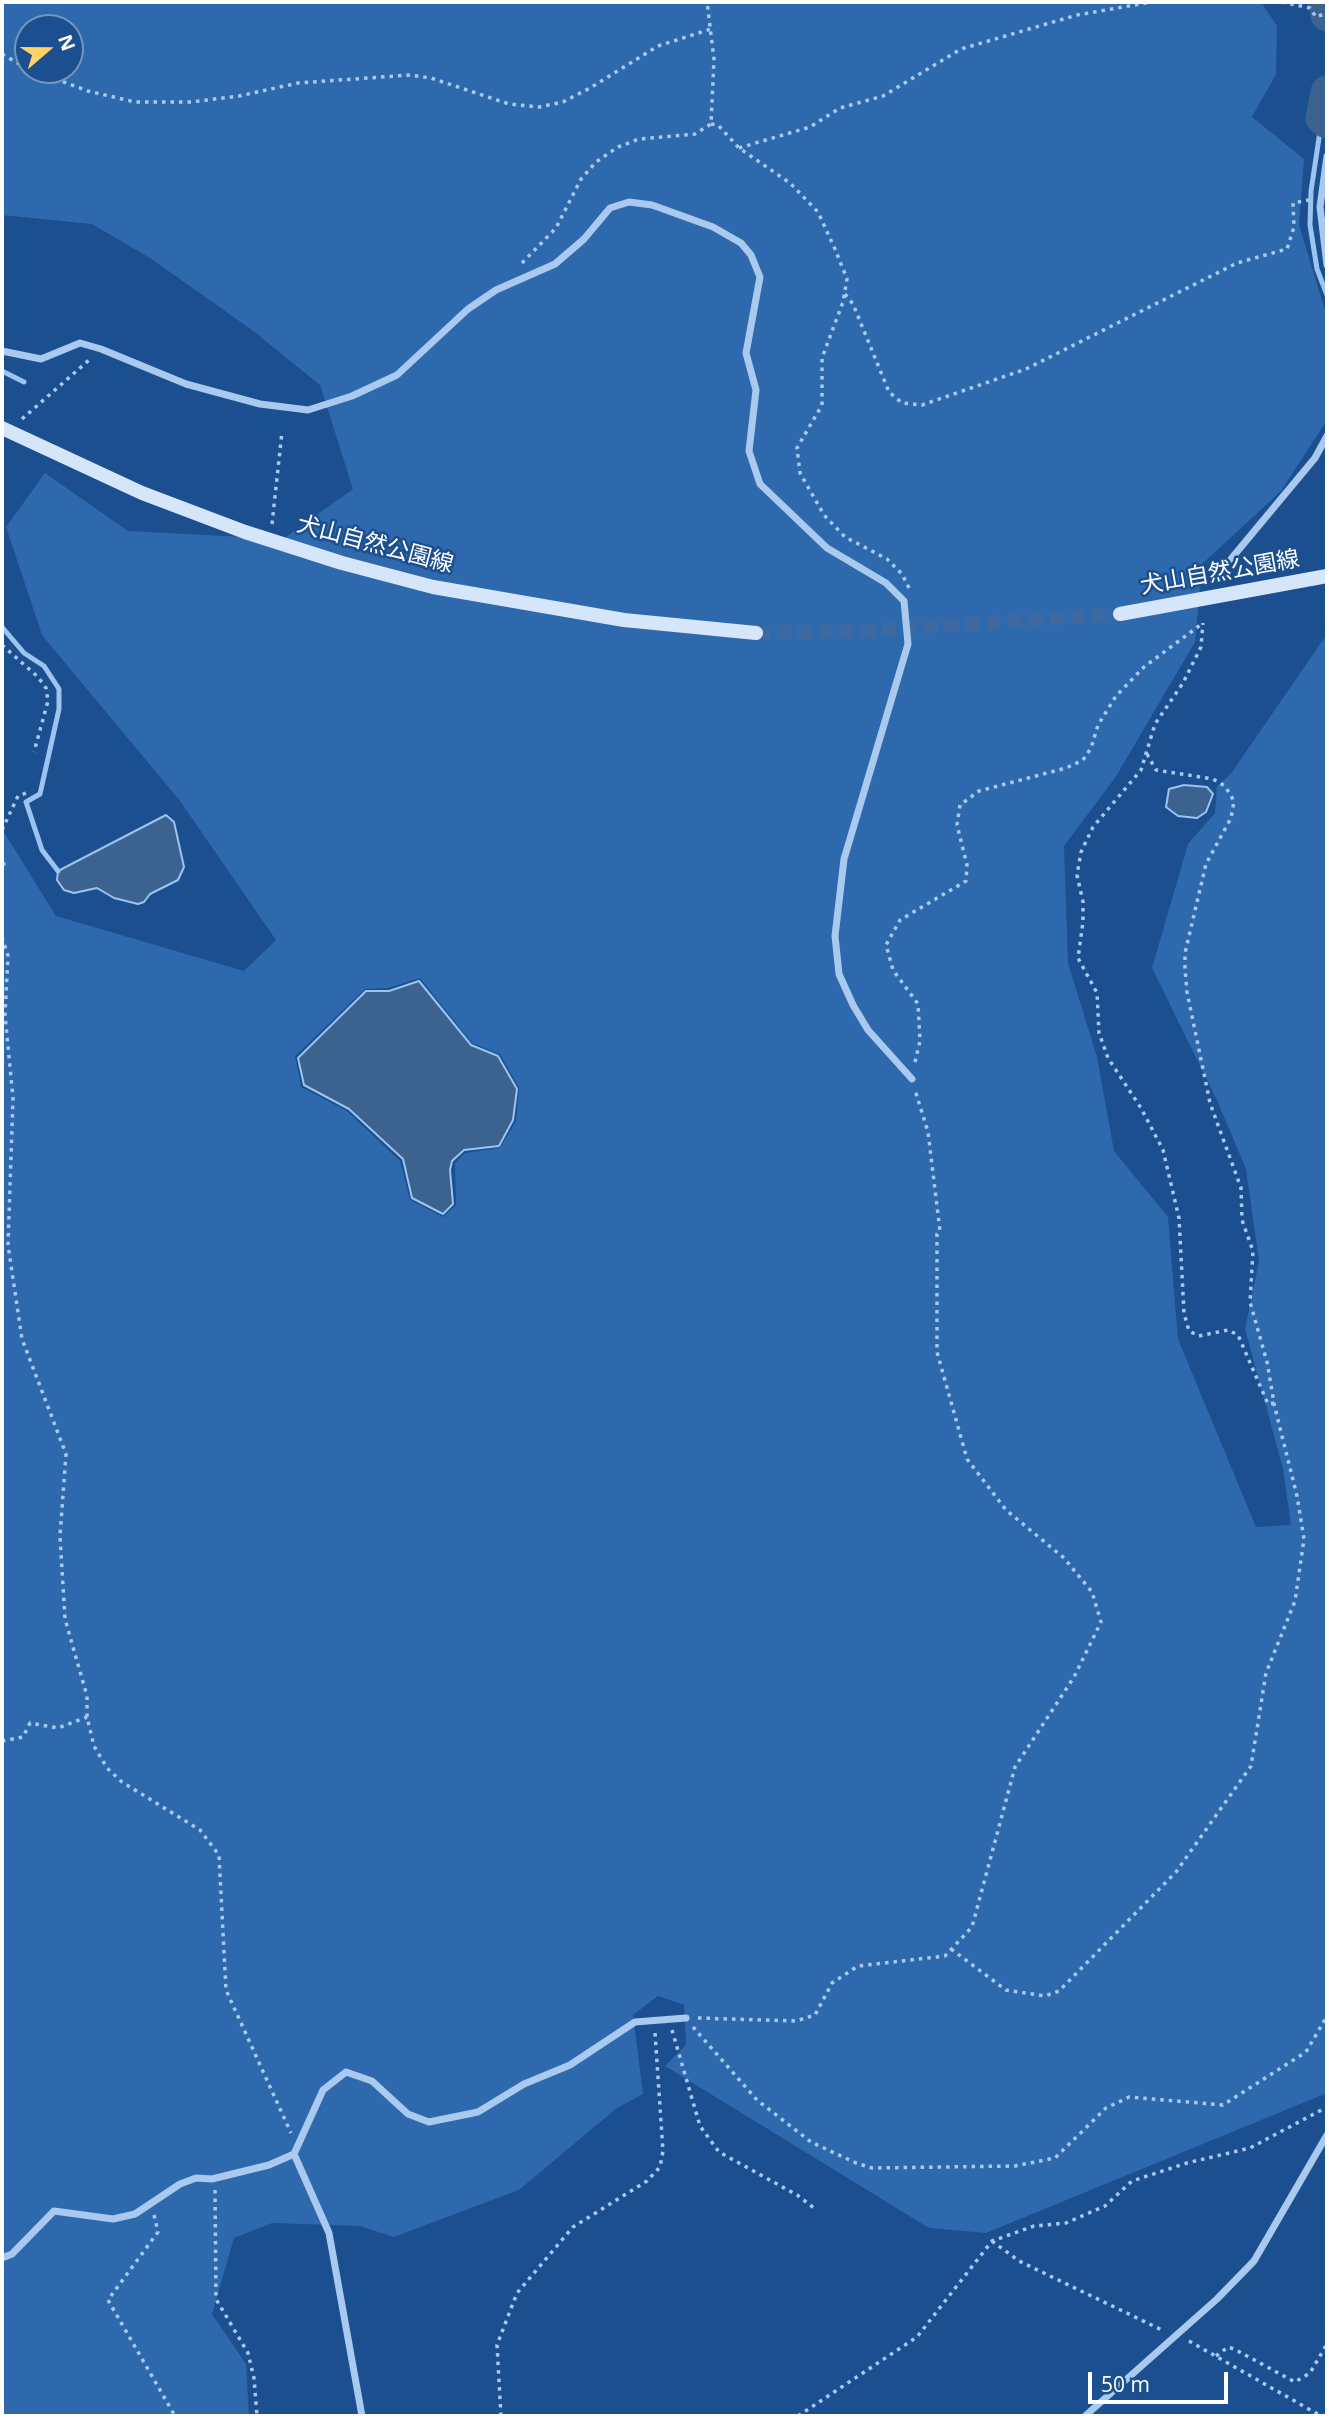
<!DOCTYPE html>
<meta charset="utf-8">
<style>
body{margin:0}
#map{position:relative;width:1329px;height:2418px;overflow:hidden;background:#1b4f8f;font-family:"Open Sans",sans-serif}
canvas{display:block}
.frame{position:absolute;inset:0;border:4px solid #fff;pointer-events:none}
.north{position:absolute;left:14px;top:14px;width:70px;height:70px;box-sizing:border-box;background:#1b4f8f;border:2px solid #7695bc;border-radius:50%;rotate:70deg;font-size:19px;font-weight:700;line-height:28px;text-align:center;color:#fff}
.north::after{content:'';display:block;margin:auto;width:24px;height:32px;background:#ffd166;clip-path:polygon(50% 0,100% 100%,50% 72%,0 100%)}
.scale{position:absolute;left:1088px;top:2372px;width:140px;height:32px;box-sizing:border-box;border:4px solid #fff;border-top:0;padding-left:9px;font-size:21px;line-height:24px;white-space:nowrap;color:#fff;-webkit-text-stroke:5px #1b4f8f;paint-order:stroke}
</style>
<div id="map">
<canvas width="1329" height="2418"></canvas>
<div class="frame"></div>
<div class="north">N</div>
<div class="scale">50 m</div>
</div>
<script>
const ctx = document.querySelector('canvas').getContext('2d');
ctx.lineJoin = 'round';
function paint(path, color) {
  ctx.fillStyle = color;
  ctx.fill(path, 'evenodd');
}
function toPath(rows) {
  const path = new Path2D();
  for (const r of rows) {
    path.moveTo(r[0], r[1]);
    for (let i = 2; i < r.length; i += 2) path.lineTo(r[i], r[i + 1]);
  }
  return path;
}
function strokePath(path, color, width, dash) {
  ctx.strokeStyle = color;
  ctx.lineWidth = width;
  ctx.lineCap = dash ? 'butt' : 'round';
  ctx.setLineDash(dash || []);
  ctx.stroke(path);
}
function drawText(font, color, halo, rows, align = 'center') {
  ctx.font = font + ' "Open Sans","Noto Sans JP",sans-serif';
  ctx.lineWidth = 5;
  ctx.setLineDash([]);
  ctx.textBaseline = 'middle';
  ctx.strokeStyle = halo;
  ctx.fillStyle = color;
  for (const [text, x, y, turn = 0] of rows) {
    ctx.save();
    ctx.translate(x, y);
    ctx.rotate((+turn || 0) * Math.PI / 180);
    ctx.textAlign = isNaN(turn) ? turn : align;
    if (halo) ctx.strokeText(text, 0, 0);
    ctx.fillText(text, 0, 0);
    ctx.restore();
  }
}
paint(toPath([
 [2,2,1261,2,1277,26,1276,74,1252,117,1304,159,1299,225,1327,317,1327,420,1281,491,1202,564,1195,642,1115,778,1064,846,1068,963,1097,1057,1114,1151,1168,1217,1178,1339,1256,1527,1291,1525,1283,1469,1245,1329,1259,1261,1246,1169,1216,1098,1152,968,1188,844,1215,813,1217,786,1230,775,1327,634,1327,2093,986,2233,929,2228,665,2066,686,2045,684,2005,658,1996,633,2015,643,2094,617,2108,519,2190,394,2237,360,2226,272,2223,234,2238,212,2314,246,2364,249,2416,2,2416,2,829,56,916,244,971,276,940,180,801,42,635,6,527,45,473,128,531,283,539,353,489,320,385,252,330,150,258,92,224,2,215],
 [28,28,70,28,70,70,28,70],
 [420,978,472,1043,500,1054,519,1088,516,1121,500,1148,465,1153,455,1163,456,1205,443,1217,410,1200,400,1161,347,1111,301,1087,295,1056,365,989,388,988]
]), '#2e69ad');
const water = toPath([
 [1184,785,1207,787,1213,794,1206,812,1197,818,1178,816,1166,807,1169,789,1184,785],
 [166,815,174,822,184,867,178,880,150,894,144,902,138,904,114,898,97,888,74,893,64,890,57,880,58,871,166,815],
 [419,981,471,1045,498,1056,517,1089,513,1120,499,1146,464,1150,452,1161,450,1170,453,1204,443,1214,412,1198,403,1159,349,1109,304,1085,298,1058,366,991,389,991,419,981]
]);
paint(water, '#3c6290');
strokePath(water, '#9cc4f0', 2);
strokePath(toPath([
 [1322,118,1311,191,1310,225,1317,269,1327,295],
 [2,371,24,382],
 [2,627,24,653,44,666,59,689,59,709,40,794,26,802,42,850,58,871]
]), '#9cc4f0', 5);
strokePath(toPath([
 [1325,2,1327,15],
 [1327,92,1322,118,1327,122]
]), '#3c6290', 33);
strokePath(toPath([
 [756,633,861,631,1120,614]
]), '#3d69a0', 14, [14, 7]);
strokePath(toPath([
 [1282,2,1310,8,1316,17,1327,13],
 [2,54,28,69],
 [31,70,88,91,135,102,191,102,239,96,298,83,410,75,431,78,509,104,539,107,563,102,590,88,658,46,711,29],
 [711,124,718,125,739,148,790,183,818,212,835,249,847,279,843,302,822,358,822,405,797,448,800,473,824,515,845,537,887,559,902,574,910,590],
 [739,148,810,127,840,108,883,96,961,49,1077,15,1152,2],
 [522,263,556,228,581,179,596,162,618,147,639,139,695,134,711,124,714,59,707,2],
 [845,294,853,304,889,392,902,403,922,405,1026,369,1237,263,1287,249,1294,227,1293,203,1309,200],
 [22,419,89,360],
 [272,524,282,432],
 [2,645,38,677,46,688,48,701,34,752],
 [1147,754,1156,770,1213,779,1225,786,1234,801,1231,818,1206,864,1185,953,1185,969,1187,992,1210,1103,1241,1188,1242,1220,1253,1251,1250,1302,1267,1362,1274,1403,1268,1404,1238,1335,1228,1330,1199,1336,1189,1331,1184,1313,1179,1218,1163,1150,1141,1108,1108,1058,1099,1033,1097,993,1078,958,1083,922,1083,902,1077,875,1081,852,1093,827,1141,770,1155,724,1183,683,1201,647,1203,623],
 [2,830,18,796,26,793],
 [2,864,8,864],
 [2,937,8,956,5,1015,13,1098,8,1245,22,1339,66,1454,60,1536,65,1619,87,1696,87,1717,94,1746,107,1768,122,1782,200,1830,219,1855,226,1990,291,2133],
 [915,1062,920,1041,918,1004,893,970,886,945,900,920,966,881,967,865,957,825,960,805,979,791,1066,768,1083,760,1091,748,1098,725,1116,696,1144,667,1203,623],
 [2,1741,23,1737,30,1723,58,1728,87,1717],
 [951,1949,1006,1990,1045,1996,1059,1991,1176,1872,1251,1766,1266,1673,1295,1601,1304,1539,1297,1496,1274,1404],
 [698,2018,796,2021,815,2015,832,1983,858,1966,945,1956,972,1927,1015,1767,1074,1677,1101,1622,1092,1592,1064,1558,1006,1510,967,1459,937,1352,937,1234,940,1231,928,1132,915,1090],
 [693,2027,757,2100,811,2142,856,2163,872,2168,1015,2166,1055,2158,1106,2108,1129,2097,1223,2105,1306,2052,1327,2016],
 [672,2030,700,2126,719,2152,797,2195,814,2208],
 [215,2190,216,2299,248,2353,254,2378,257,2416],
 [154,2215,158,2232,108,2300,175,2416],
 [992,2241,1019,2261,1164,2331],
 [1189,2341,1321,2416],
 [1216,2356,1228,2347,1234,2349,1295,2382,1310,2373,1327,2344],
 [501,2416,497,2345,517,2293,573,2227,647,2181,660,2167,663,2151,655,2033],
 [798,2416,917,2337,992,2241,1034,2226,1066,2223,1105,2206,1132,2181,1187,2163,1250,2148,1327,2107]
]), '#a9c9ee', 3.5, [3.5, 5]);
strokePath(toPath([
 [1327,156,1320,207,1327,265],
 [2,351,41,359,80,343,101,349,186,384,260,404,308,410,352,396,397,375,468,309,496,290,555,264,584,239,610,208,629,202,652,205,713,227,741,243,751,255,760,277,746,353,756,390,749,451,760,484,827,548,886,583,904,601,908,644,844,859,835,936,839,974,853,1005,868,1030,912,1079],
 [1231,559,1315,458,1327,436],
 [294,2154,329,2233,362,2416],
 [2,2258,12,2254,54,2211,113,2219,135,2214,180,2184,196,2178,212,2179,269,2165,294,2154,323,2090,346,2072,372,2081,408,2114,429,2122,478,2112,524,2084,570,2065,635,2022,686,2018],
 [1085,2416,1217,2299,1254,2261,1327,2135]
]), '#a9c9ee', 7);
strokePath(toPath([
 [2,428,142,493,245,532,342,563,433,587,624,620,756,633],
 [1120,614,1327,576]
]), '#d6e6fa', 14);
drawText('23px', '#fff', '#1b4f8f', [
 ["犬山自然公園線",375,545,15],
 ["犬山自然公園線",1220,573,-10]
]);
</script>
